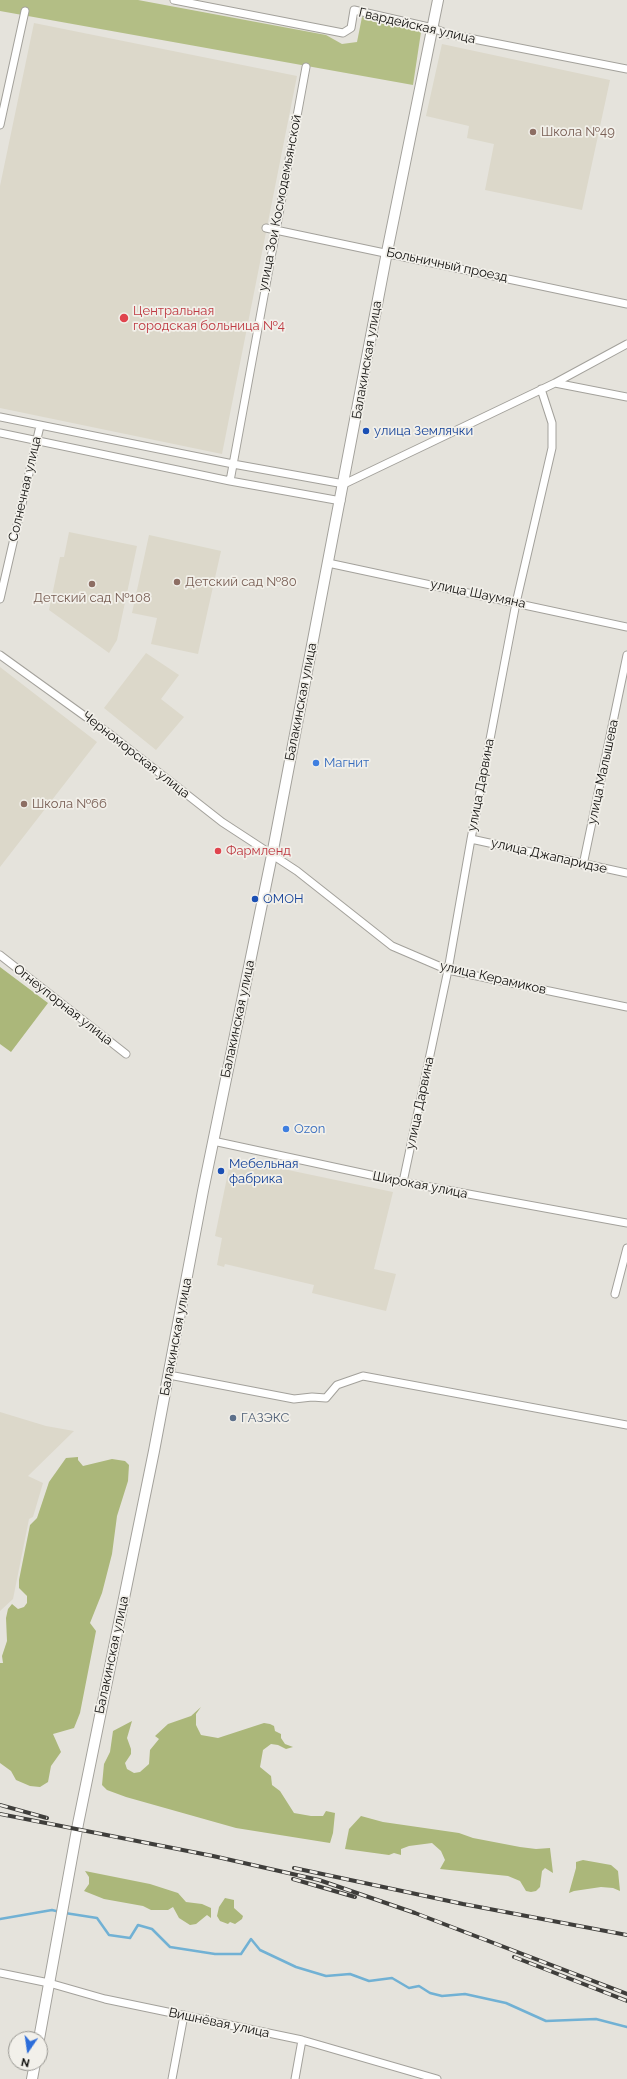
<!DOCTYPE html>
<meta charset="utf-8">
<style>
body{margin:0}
#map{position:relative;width:627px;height:2079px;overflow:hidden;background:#e5e3dc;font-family:Raleway,sans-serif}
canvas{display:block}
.north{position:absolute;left:8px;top:2031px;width:40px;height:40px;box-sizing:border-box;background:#f2f0ea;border:1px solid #979691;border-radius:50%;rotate:193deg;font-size:11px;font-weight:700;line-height:16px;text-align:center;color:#0f0e0c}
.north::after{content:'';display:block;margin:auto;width:14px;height:18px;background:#2c6dda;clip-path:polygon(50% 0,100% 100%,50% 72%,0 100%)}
</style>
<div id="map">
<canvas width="627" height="2079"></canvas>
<div class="north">N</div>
</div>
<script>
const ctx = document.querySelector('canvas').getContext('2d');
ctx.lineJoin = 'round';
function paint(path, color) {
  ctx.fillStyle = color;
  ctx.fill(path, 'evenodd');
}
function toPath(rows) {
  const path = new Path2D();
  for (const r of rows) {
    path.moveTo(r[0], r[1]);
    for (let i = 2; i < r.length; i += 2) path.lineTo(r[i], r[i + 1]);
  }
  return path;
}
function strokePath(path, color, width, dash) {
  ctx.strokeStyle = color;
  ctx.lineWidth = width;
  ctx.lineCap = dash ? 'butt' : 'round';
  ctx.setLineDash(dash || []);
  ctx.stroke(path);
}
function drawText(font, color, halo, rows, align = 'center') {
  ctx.font = font + ' Raleway,sans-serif';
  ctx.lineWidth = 3.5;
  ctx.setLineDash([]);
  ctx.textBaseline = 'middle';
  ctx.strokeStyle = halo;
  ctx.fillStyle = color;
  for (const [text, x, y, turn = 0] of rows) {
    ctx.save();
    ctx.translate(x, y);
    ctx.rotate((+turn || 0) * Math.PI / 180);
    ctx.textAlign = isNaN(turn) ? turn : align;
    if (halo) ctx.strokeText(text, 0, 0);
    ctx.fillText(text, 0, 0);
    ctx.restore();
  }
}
paint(toPath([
 [34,23,297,76,222,454,0,408,0,186],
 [442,44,610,80,582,210,485,190,494,144,467,138,469,126,426,116],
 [69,532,137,546,117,640,109,653,49,610,60,557,64,557],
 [149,535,221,551,198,654,151,644,157,618,132,613],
 [146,653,179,675,161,699,184,717,156,750,104,708],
 [0,667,97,742,0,867],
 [231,1158,393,1192,374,1269,396,1274,386,1311,312,1293,314,1285,225,1264,224,1267,217,1265,222,1238,215,1236],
 [0,1412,46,1426,74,1431,28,1476,43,1483,33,1517,29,1519,13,1599,0,1611]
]), '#dcd8ca');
paint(toPath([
 [0,0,138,0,326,35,342,44,357,42,362,17,421,32,413,85,0,11]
]), '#b3be85');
paint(toPath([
 [0,967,48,1003,11,1052,0,1044],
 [78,1457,78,1460,83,1466,112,1459,125,1461,129,1465,128,1481,117,1516,112,1554,102,1593,90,1623,96,1631,80,1713,74,1728,53,1734,61,1752,51,1766,48,1782,40,1787,30,1786,16,1780,11,1771,0,1763,0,1663,3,1663,2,1656,7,1641,6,1618,8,1609,12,1604,18,1609,24,1607,27,1603,27,1596,19,1588,19,1580,30,1525,37,1518,49,1482,66,1458],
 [201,1707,196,1714,196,1725,201,1735,218,1738,264,1723,270,1724,274,1726,275,1731,281,1734,281,1738,285,1744,293,1747,286,1749,278,1745,271,1744,263,1750,260,1767,271,1776,272,1785,280,1791,294,1813,311,1816,323,1816,326,1811,335,1813,333,1833,330,1843,236,1828,126,1797,107,1790,102,1785,104,1764,110,1752,113,1731,132,1721,127,1738,131,1749,131,1754,125,1763,127,1769,134,1773,140,1772,149,1764,150,1750,159,1739,155,1736,168,1724,191,1716],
 [361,1816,383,1822,459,1833,473,1838,520,1847,536,1849,550,1848,553,1873,545,1868,542,1871,540,1887,536,1891,531,1892,526,1891,520,1881,508,1876,440,1869,445,1860,441,1851,432,1843,409,1846,401,1849,401,1855,394,1853,389,1855,345,1849,349,1829],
 [583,1860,611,1865,618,1871,620,1891,613,1888,601,1887,574,1891,569,1893,576,1868,576,1862],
 [85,1871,150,1884,178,1893,186,1902,202,1904,211,1908,211,1918,207,1915,196,1924,190,1925,179,1918,173,1907,168,1910,151,1910,143,1906,104,1899,84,1891,89,1884,89,1877],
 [225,1898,234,1900,234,1908,243,1916,242,1919,235,1924,230,1922,228,1924,220,1921,217,1916,219,1907]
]), '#abb77a');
strokePath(toPath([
 [65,1913,97,1918,109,1935,130,1938,138,1925,152,1929,170,1947,215,1954,241,1954,251,1939,260,1950,296,1967,326,1976,350,1974,369,1981,392,1978,409,1988,419,1986,430,1993,442,1996,465,1994,506,2003,546,2021,596,2019,627,2027],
 [0,1919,52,1910,60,1912]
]), '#71b1d4', 2.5);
const street = toPath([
 [174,0,343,33,351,28,354,10,433,28,448,34,627,69],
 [0,125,25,11],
 [266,228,627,304],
 [555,383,627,344],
 [0,417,233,464,344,484,555,383,627,397],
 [0,433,230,481,341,501],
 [230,481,306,67],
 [328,563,627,627],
 [0,599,40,426],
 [0,655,111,735,222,822,297,871,392,946,448,970,627,1007],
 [471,839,627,873],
 [583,865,627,655],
 [0,955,126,1054],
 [213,1141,403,1182,627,1223],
 [403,1182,448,970,471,839,516,603,552,448,552,423,541,389],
 [615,1294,627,1248],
 [169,1375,294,1399,312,1397,326,1398,337,1385,363,1376,627,1425],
 [0,1973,49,1983,105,1999,302,2040,437,2079],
 [172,2079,184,2015],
 [295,2079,302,2040]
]);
const secondary = toPath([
 [39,2039,78,1824,154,1451,203,1191,272,855,387,252,438,0],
 [32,2079,35,2063]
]);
strokePath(street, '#a3a19b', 9);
strokePath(secondary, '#a3a19b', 12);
strokePath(street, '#fff', 7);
strokePath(secondary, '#fff', 10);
const rail = toPath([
 [0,1805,47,1818],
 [0,1814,213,1856,319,1880,415,1913,627,1994],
 [294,1868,463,1904,627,1935],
 [293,1879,355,1897],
 [514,1957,627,2001]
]);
strokePath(rail, '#3f3e3b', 4);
strokePath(rail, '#f2f0ea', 2.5, [8]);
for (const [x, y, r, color] of [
 [533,132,4,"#8d6e63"],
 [124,318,5,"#e0444e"],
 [366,431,4,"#1a4fb4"],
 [177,582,4,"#8d6e63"],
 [92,584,4,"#8d6e63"],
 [316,763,4,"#3f7fe0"],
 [24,804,4,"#8d6e63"],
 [218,851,4,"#e0444e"],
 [255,899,4,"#1a4fb4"],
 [286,1129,4,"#3f7fe0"],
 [221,1171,4,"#1a4fb4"],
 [233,1418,4,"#5c6f8a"]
]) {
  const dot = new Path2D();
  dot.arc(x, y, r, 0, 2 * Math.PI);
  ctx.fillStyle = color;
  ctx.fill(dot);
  strokePath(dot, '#f2f0ea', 1.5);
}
drawText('13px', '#0f0e0c', '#f2f0ea', [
 ["Гвардейская улица",417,26,13],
 ["улица Зои Космодемьянской",280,203,-79],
 ["Больничный проезд",447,265,12],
 ["Балакинская улица",367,360,-80],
 ["Солнечная улица",25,489,-77],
 ["улица Шаумяна",478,594,12],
 ["Балакинская улица",301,702,-79],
 ["Черноморская улица",136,755,38],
 ["улица Малышева",603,772,-78],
 ["улица Дарвина",481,785,-79],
 ["улица Джапаридзе",549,856,13],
 ["улица Керамиков",493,978,13],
 ["Огнеупорная улица",63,1005,38],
 ["Балакинская улица",238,1019,-78],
 ["улица Дарвина",420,1103,-78],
 ["Широкая улица",420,1185,11],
 ["Балакинская улица",176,1337,-79],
 ["Балакинская улица",112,1655,-78],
 ["Вишнёвая улица",219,2023,12]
]);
drawText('13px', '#785e54', '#f2f0ea', [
 ["Школа №49",541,132],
 ["Детский сад №80",185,582],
 ["Детский сад №108",92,598,"center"],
 ["Школа №66",32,804]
], 'left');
drawText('13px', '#be3a42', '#f2f0ea', [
 ["Центральная",133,311],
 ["городская больница №4",133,326],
 ["Фармленд",226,851]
], 'left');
drawText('13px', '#164399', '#f2f0ea', [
 ["улица Землячки",374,431],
 ["ОМОН",263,899],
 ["Мебельная",229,1164],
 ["фабрика",229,1179]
], 'left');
drawText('13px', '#366cbe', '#f2f0ea', [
 ["Магнит",324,763],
 ["Ozon",294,1129]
], 'left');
drawText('13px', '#4e5e75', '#f2f0ea', [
 ["ГАЗЭКС",241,1418]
], 'left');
</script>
